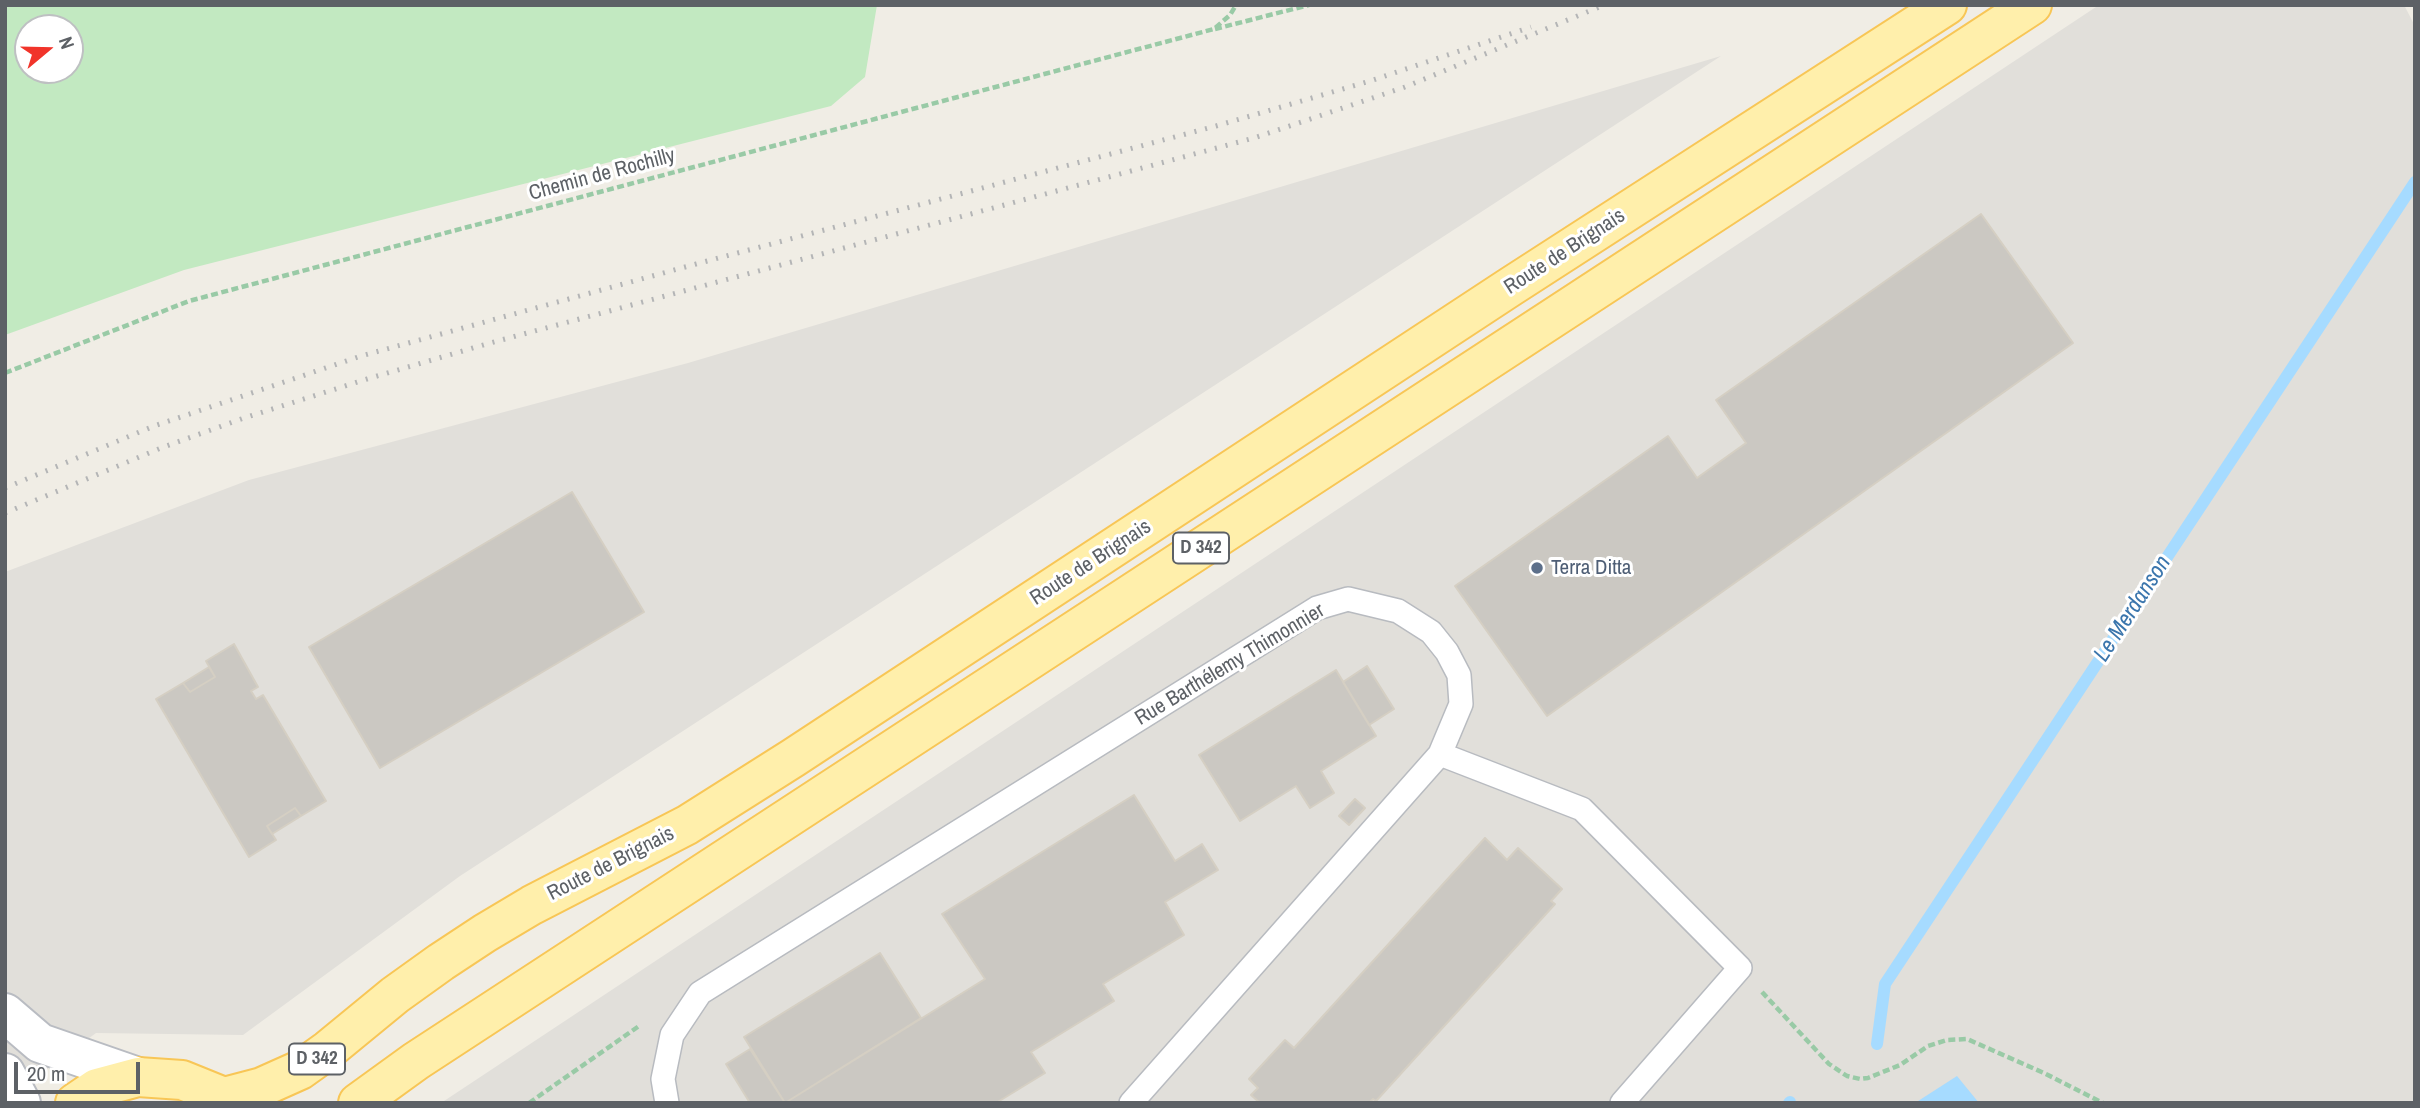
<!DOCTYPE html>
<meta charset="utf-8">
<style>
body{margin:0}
#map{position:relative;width:2420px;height:1108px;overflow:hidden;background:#f0ede5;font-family:"Archivo Narrow",sans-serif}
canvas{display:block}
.frame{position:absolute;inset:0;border:7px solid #5d6166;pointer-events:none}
.north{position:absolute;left:14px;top:14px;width:70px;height:70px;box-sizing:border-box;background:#fff;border:2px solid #bec0c2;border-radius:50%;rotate:71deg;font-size:19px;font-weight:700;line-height:28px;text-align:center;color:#5d6166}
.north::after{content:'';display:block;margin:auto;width:24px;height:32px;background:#f1342a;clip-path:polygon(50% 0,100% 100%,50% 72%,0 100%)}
.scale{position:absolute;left:14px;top:1062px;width:126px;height:32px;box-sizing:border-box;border:4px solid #5d6166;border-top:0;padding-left:9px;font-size:21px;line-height:24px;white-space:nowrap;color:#5d6166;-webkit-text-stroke:5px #fff;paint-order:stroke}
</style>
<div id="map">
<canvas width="2420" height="1108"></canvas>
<div class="frame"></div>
<div class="north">N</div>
<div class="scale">20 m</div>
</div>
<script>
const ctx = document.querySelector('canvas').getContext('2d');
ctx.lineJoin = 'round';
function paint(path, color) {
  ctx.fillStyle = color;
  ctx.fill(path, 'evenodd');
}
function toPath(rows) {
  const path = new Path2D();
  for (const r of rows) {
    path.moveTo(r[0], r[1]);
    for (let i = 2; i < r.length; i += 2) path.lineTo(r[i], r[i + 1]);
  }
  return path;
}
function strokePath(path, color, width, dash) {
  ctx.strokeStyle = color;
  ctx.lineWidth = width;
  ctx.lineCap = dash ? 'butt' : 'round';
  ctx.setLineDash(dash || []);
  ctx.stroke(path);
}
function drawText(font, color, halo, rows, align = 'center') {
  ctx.font = font + ' "Archivo Narrow",sans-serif';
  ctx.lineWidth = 6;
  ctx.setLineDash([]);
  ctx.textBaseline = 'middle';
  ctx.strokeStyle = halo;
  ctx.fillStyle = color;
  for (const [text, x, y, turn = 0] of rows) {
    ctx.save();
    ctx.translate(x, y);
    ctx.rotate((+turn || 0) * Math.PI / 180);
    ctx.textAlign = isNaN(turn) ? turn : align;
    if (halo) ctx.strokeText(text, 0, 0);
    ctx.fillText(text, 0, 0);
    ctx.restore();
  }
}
paint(toPath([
 [2099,5,2404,5,2415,26,2415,1103,441,1103],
 [1721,56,460,876,243,1035,96,1033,5,1100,5,572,249,480,688,363]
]), '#e1dfda');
paint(toPath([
 [5,5,877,5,865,77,831,106,184,270,5,335],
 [28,28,70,28,70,70,28,70]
]), '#c2e9c1');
paint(toPath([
 [1957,1076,1979,1103,1915,1103]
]), '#a6dbff');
strokePath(toPath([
 [1877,1044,1885,984,2415,182],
 [1789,1103,1790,1102]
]), '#a6dbff', 12);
const building = toPath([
 [1981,214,2073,343,1547,716,1455,586,1668,436,1697,478,1746,443,1716,400,1981,214],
 [572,492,644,612,380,768,309,647,572,492],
 [234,644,258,687,251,691,256,699,263,695,326,801,301,816,295,808,267,826,276,840,249,857,156,699,183,683,190,692,215,677,206,661,234,644],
 [1367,666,1394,709,1369,725,1343,682,1367,666],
 [209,667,215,677,190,692,183,683,209,667],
 [1336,670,1376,736,1321,771,1334,793,1310,808,1296,786,1240,821,1199,755,1336,670],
 [1134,795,1175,861,1202,844,1218,870,1165,902,1184,935,1103,984,1114,1001,1031,1052,1045,1073,996,1103,785,1103,985,979,942,914,1134,795],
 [1355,799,1365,808,1349,825,1339,816,1355,799],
 [295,808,301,816,272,834,267,826,295,808],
 [1485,838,1507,860,1518,848,1562,889,1551,901,1555,904,1376,1101,1373,1099,1369,1103,1260,1103,1251,1095,1258,1088,1249,1079,1285,1040,1294,1048,1485,838],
 [880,953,921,1018,785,1103,744,1037,880,953],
 [750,1049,785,1103,750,1103,726,1064,750,1049]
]);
paint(building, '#cbc8c2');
strokePath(building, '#d5cfc3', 2);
const lane = toPath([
 [1440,754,1582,809,1740,968,1622,1103],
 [667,1103,663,1079,672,1035,700,993,1317,608,1348,599,1398,611,1431,632,1447,652,1459,675,1461,704,1440,754,1131,1103]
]);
const secondary = toPath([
 [5,1013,40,1043,138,1077],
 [5,1073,21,1103]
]);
const primary = toPath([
 [224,1097,262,1087,300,1070,328,1050,395,995,441,962,485,933,532,905,687,825,793,758,1510,287,1947,5],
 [75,1103,97,1088,138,1077,182,1080,224,1097,231,1103],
 [358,1103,416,1061,2032,5]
]);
strokePath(lane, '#b8bbc0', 26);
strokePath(secondary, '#b9bcc2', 42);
strokePath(primary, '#f8c656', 42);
strokePath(toPath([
 [1215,29,1309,5],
 [5,373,189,301,1214,29,1230,15,1236,5],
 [1762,992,1829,1064,1847,1076,1860,1079,1868,1078,1900,1065,1928,1046,1947,1040,1967,1039,2044,1073,2103,1103],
 [529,1103,639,1026]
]), '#99caa6', 4.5, [7, 3.5]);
strokePath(lane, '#fff', 23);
strokePath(secondary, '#fff', 38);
strokePath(primary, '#ffefab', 38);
strokePath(toPath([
 [5,488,154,426,361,356,696,264,1216,126,1370,81,1531,27],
 [5,513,161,448,244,418,367,379,490,343,1254,138,1405,87,1604,5]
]), '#b4b5b6', 5, [2, 9]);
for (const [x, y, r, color] of [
 [1537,568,7,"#5c6f8a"]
]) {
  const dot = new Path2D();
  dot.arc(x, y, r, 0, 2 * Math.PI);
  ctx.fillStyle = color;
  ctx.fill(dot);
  strokePath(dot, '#fff', 2.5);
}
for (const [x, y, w] of [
 [1201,548,56],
 [317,1059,56]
]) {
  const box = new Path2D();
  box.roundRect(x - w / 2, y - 15.5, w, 31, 5);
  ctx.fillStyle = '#fff';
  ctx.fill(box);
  strokePath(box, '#5d6166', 2);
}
drawText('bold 19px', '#5d6166', null, [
 ["D 342",1201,548],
 ["D 342",317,1059]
]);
drawText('21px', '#5d6166', '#fff', [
 ["Chemin de Rochilly",602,175,-15],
 ["Route de Brignais",1565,252,-33],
 ["Route de Brignais",1091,563,-33],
 ["Rue Barthélemy Thimonnier",1230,665,-31],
 ["Route de Brignais",611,864,-27]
]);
drawText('21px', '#4e5e75', '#fff', [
 ["Terra Ditta",1551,568]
], 'left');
drawText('italic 23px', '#3b76ad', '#fff', [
 ["Le Merdanson",2133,609,-57]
]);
</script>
